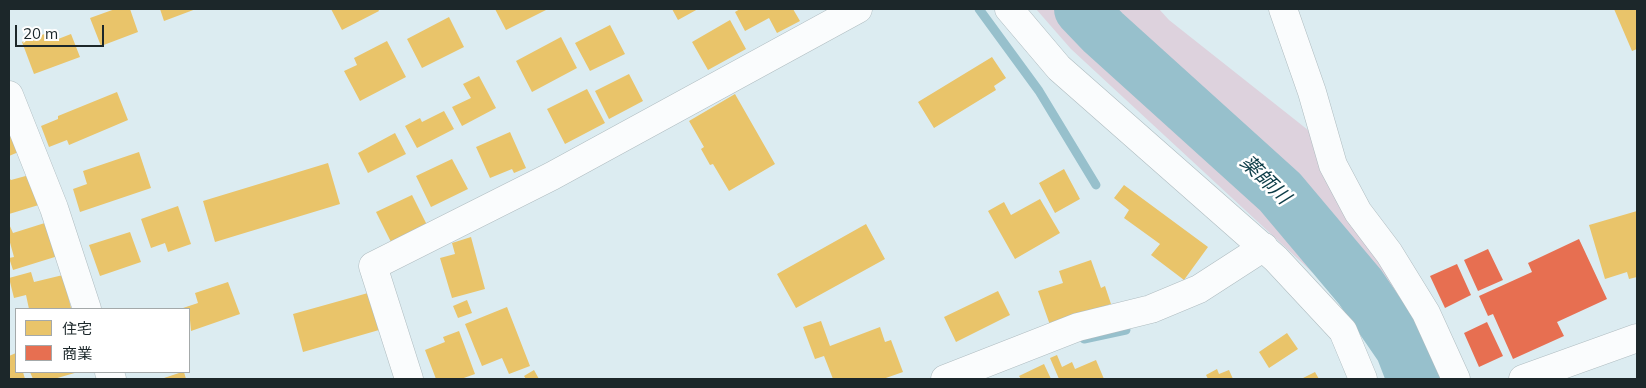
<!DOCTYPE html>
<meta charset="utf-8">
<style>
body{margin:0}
#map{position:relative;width:1646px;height:388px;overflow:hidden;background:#dcecf1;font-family:Mulish,"Noto Sans JP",sans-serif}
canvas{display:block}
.frame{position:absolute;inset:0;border:10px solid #1c272a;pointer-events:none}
.legend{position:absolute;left:15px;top:308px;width:175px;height:65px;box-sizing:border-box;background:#fff;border:1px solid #a4a9aa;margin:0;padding:6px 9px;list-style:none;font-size:15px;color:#1c272a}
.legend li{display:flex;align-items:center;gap:10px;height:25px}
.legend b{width:25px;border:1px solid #a4a9aa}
.scale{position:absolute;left:15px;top:25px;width:89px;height:22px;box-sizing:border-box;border:2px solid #1c272a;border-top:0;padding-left:6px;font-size:15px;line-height:18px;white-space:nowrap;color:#1c272a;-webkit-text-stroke:4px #fff;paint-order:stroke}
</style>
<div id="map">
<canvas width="1646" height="388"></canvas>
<div class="frame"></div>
<ul class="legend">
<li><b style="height:14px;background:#e9c46a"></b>住宅</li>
<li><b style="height:14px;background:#e76f51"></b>商業</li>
</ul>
<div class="scale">20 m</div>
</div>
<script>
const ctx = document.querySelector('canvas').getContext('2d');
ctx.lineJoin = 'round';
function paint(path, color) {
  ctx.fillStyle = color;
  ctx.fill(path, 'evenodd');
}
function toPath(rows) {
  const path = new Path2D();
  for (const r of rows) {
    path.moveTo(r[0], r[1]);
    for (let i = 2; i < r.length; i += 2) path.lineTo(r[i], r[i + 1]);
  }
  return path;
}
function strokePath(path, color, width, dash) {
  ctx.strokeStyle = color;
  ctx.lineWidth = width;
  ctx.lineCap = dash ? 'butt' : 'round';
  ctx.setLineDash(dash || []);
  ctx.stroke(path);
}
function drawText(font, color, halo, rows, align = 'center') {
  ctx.font = font + ' Mulish,"Noto Sans JP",sans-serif';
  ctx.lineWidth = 5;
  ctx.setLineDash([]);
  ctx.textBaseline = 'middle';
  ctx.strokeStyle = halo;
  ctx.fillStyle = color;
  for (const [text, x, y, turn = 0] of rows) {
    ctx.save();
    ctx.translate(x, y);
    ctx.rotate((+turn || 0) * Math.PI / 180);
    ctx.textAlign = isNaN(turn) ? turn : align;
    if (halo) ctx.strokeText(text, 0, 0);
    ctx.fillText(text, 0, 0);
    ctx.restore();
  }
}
paint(toPath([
 [1036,9,1057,9,1085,41,1287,224,1338,296,1071,49],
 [1100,9,1159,9,1169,20,1308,130,1346,218,1394,278,1423,339,1350,242]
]), '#ddd2dd');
paint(toPath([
 [115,9,130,9,138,32,101,46,90,18],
 [160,9,196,9,164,21],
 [331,9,378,9,379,11,342,30],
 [495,9,548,9,506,30],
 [672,9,698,9,678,20],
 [740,9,793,9,800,21,777,33,769,18,745,31,735,12],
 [1614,9,1637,9,1637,49,1632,51],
 [449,17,464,47,422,68,407,39],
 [730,20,746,49,708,70,692,42],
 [610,25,625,54,590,71,575,43],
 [50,32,53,41,71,34,80,57,34,74,22,42],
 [561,37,577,68,532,92,516,61],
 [387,41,406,77,360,101,344,71,357,65,354,58],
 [992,57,1006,78,994,86,996,90,934,128,918,102],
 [629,74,643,101,609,119,595,91],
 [479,76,496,108,462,126,452,107,471,98,463,84],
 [587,89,605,123,565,144,547,109],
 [117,92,128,120,69,145,67,140,49,147,41,126,58,119,58,116],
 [735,94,775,164,729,191,713,164,710,165,701,149,704,147,689,121],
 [444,111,454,129,417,148,405,126,420,118,422,122],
 [9,122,21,151,9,156],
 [510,132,526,168,514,173,512,169,490,178,476,147],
 [395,133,406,154,368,173,358,153],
 [139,152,151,188,80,212,73,189,87,184,83,171],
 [452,159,468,189,431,207,416,176],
 [328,163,340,204,215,242,203,201],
 [1064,169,1080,199,1055,213,1039,183],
 [33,174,42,204,9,214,9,178,11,180],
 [1124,185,1208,247,1184,280,1151,255,1160,244,1124,218,1129,210,1114,198],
 [412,195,427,225,391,242,376,212],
 [1040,199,1060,233,1015,259,988,211,1004,202,1011,215],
 [178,206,191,244,168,252,165,243,151,248,141,219],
 [1637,211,1637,277,1629,279,1627,272,1605,279,1589,225],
 [48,222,58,256,13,270,9,258,14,257,9,239,9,224,13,233],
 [866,224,885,259,796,308,777,274],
 [130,232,141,262,100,276,89,245],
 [471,237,485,289,452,298,440,258,455,254,452,243],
 [1091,260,1101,288,1105,286,1111,304,1050,325,1038,291,1063,283,1059,271],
 [31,272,34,282,63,275,71,308,29,309,26,295,14,298,9,278],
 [228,282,240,314,191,331,189,309,180,309,198,303,195,293],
 [998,291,1010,315,956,342,944,317],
 [368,293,379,330,303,352,293,314],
 [467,300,472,313,458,318,453,306],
 [507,307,530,366,509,374,502,358,482,366,465,324],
 [821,321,830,346,880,327,885,342,891,340,903,372,883,379,833,379,824,356,815,359,803,327],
 [459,331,475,374,461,379,436,379,425,350,445,342,443,337],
 [1287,333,1298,349,1269,368,1259,352],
 [16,353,16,372,23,372,25,379,9,379,9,356],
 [1057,355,1062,367,1072,362,1075,369,1096,360,1104,379,1059,379,1050,358],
 [1044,364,1051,379,1021,379,1019,376],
 [1217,369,1219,374,1229,370,1233,379,1208,379,1206,375],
 [534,370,539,379,526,379,524,376],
 [30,372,78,372,54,379,33,379],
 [184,372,186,379,161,379,182,372],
 [1315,372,1319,379,1301,379]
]), '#e9c46a');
paint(toPath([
 [1579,239,1607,299,1557,322,1564,336,1513,359,1493,314,1488,316,1479,296,1532,272,1528,263],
 [1488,249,1503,280,1478,291,1464,260],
 [1457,264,1471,295,1445,308,1430,276],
 [1487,322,1503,356,1479,367,1464,333]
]), '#e76f51');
strokePath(toPath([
 [979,9,1039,91,1096,185],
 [1084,339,1126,330]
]), '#97c0cc', 9);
strokePath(toPath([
 [1081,9,1103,32,1280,192,1360,287,1402,348,1414,379]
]), '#97c0cc', 54);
const minor = toPath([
 [1009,9,1059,68,1276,259,1343,331,1363,379],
 [1283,9,1312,92,1333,165,1358,212,1389,253,1426,313,1456,379],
 [9,95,54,208,87,309],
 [109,372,112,379],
 [409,379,373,266,552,176,858,9],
 [945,379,1078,327,1151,309,1199,289,1264,247],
 [1523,379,1637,338]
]);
strokePath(minor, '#afbcc0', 29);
strokePath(minor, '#fafcfd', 28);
drawText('italic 20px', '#0c3c47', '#fff', [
 ["薬師川",1265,180,44]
]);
</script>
